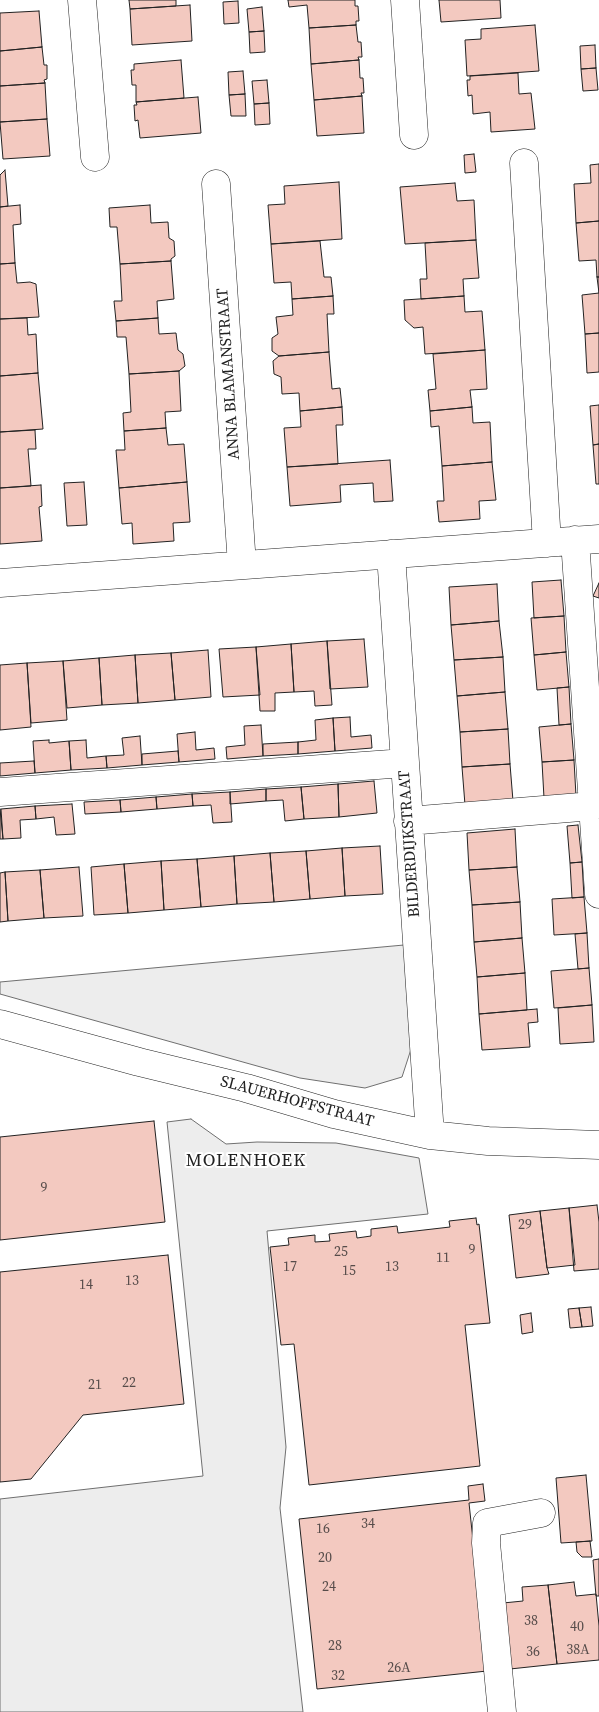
<!DOCTYPE html>
<style>
body{margin:0}
canvas{display:block;background:#fff}
</style>
<canvas width="599" height="1712"></canvas>
<script>
const ctx = document.querySelector('canvas').getContext('2d');
ctx.lineJoin = 'round';
function paint(path, color) {
  ctx.fillStyle = color;
  ctx.fill(path, 'evenodd');
}
function toPath(rows) {
  const path = new Path2D();
  for (const r of rows) {
    path.moveTo(r[0], r[1]);
    for (let i = 2; i < r.length; i += 2) path.lineTo(r[i], r[i + 1]);
  }
  return path;
}
function strokePath(path, color, width, dash) {
  ctx.strokeStyle = color;
  ctx.lineWidth = width;
  ctx.lineCap = dash ? 'butt' : 'round';
  ctx.setLineDash(dash || []);
  ctx.stroke(path);
}
function drawText(font, color, halo, rows, align = 'center') {
  ctx.font = font + ' "Source Serif 4",serif';
  ctx.lineWidth = 4;
  ctx.setLineDash([]);
  ctx.textBaseline = 'middle';
  ctx.strokeStyle = halo;
  ctx.fillStyle = color;
  for (const [text, x, y, turn = 0] of rows) {
    ctx.save();
    ctx.translate(x, y);
    ctx.rotate((+turn || 0) * Math.PI / 180);
    ctx.textAlign = isNaN(turn) ? turn : align;
    if (halo) ctx.strokeText(text, 0, 0);
    ctx.fillText(text, 0, 0);
    ctx.restore();
  }
}
const parking = toPath([
 [404,945,414,1040,402,1077,365,1088,300,1078,0,994,0,982,404,945],
 [191,1119,226,1144,257,1142,336,1143,419,1158,428,1214,267,1231,286,1447,280,1508,303,1712,0,1712,0,1499,203,1476,167,1122,191,1119]
]);
paint(parking, '#ededed');
strokePath(parking, '#6f6f6f', 1);
const building = toPath([
 [129,0,176,0,176,6,130,9,129,0],
 [288,0,355,0,355,6,358,6,359,21,356,21,356,25,309,28,307,5,289,7,288,0],
 [439,0,500,0,501,18,441,22,439,0],
 [238,1,239,23,224,24,223,2,238,1],
 [190,5,192,41,132,45,130,9,190,5],
 [262,7,264,31,249,32,247,9,262,7],
 [39,11,42,47,0,51,0,13,39,11],
 [356,25,358,42,361,42,362,57,358,57,359,60,311,64,309,28,356,25],
 [535,25,539,71,467,76,465,40,481,39,481,29,535,25],
 [264,31,265,52,250,53,249,32,264,31],
 [595,45,596,68,581,69,580,46,595,45],
 [42,47,44,65,47,65,47,79,44,80,45,83,0,86,0,51,42,47],
 [181,60,184,98,136,102,136,85,132,85,131,70,134,70,134,64,181,60],
 [359,60,360,78,363,78,364,93,361,93,362,96,314,100,311,64,359,60],
 [596,68,598,90,583,91,581,69,596,68],
 [243,71,245,94,229,95,228,72,243,71],
 [518,73,519,94,531,93,535,129,491,132,490,112,473,114,472,95,468,96,467,80,470,80,470,76,518,73],
 [267,80,269,103,254,104,252,81,267,80],
 [45,83,47,119,0,122,0,86,45,83],
 [245,94,246,116,231,116,229,95,245,94],
 [362,96,364,133,317,136,314,100,362,96],
 [198,97,201,133,140,138,138,120,135,121,134,105,137,105,136,102,198,97],
 [269,103,270,124,255,125,254,104,269,103],
 [47,119,50,156,3,159,0,122,47,119],
 [474,154,476,172,465,173,464,155,474,154],
 [599,164,599,221,576,223,574,184,591,183,590,165,599,164],
 [5,170,8,206,0,207,0,175,5,170],
 [339,182,342,239,271,244,268,205,285,204,284,186,339,182],
 [455,183,457,201,474,200,476,240,405,244,400,187,455,183],
 [20,205,21,224,13,225,15,263,0,264,0,207,20,205],
 [150,205,151,223,168,222,169,238,174,241,175,256,171,259,171,261,120,264,117,227,110,227,109,208,150,205],
 [599,221,599,277,597,277,596,260,579,261,576,223,599,221],
 [476,240,479,278,463,279,464,296,421,299,420,279,427,279,425,243,476,240],
 [320,241,324,277,331,277,333,296,292,299,291,282,274,283,271,244,320,241],
 [171,261,174,299,157,301,158,318,116,321,114,301,122,301,120,264,171,261],
 [15,263,17,283,30,282,36,284,39,317,0,319,0,264,15,263],
 [597,277,599,277,599,333,585,334,582,295,599,293,597,277],
 [333,296,334,314,327,314,329,352,279,356,272,351,272,338,278,334,276,317,293,315,292,299,333,296],
 [464,296,465,312,482,311,485,350,425,354,423,327,414,328,405,320,404,300,464,296],
 [27,318,28,335,36,334,38,373,0,376,0,319,27,318],
 [158,318,159,334,176,333,178,350,183,354,185,366,179,371,129,374,126,337,117,337,116,321,158,318],
 [599,333,599,372,587,373,585,334,599,333],
 [485,350,487,389,470,390,472,407,430,411,428,390,436,389,433,354,485,350],
 [329,352,332,389,340,388,342,407,300,411,299,393,282,394,281,377,274,374,273,361,279,356,329,352],
 [179,371,181,411,165,412,166,428,124,431,123,413,131,412,129,374,179,371],
 [38,373,43,429,0,432,0,376,38,373],
 [599,405,599,444,593,445,590,406,599,405],
 [342,407,343,425,336,425,338,464,287,467,284,428,301,427,300,411,342,407],
 [472,407,473,423,490,422,492,462,442,466,439,426,431,427,430,411,472,407],
 [166,428,168,445,184,444,187,482,119,488,116,450,125,450,124,431,166,428],
 [35,430,36,449,28,449,31,486,0,488,0,432,35,430],
 [599,444,599,484,596,484,593,445,599,444],
 [390,460,393,501,374,502,373,483,340,485,341,502,290,506,287,467,390,460],
 [492,462,496,500,479,501,480,519,439,522,437,501,444,501,442,466,492,462],
 [84,482,87,525,67,526,64,483,84,482],
 [187,482,190,522,173,523,174,541,133,544,132,523,122,524,119,488,187,482],
 [41,485,42,506,39,507,42,541,0,544,0,488,41,485],
 [561,580,564,616,534,618,532,582,561,580],
 [599,583,599,598,593,596,599,583],
 [497,584,499,621,451,625,449,587,497,584],
 [564,616,566,652,534,655,531,618,564,616],
 [499,621,503,657,454,660,451,625,499,621],
 [364,639,368,687,330,689,327,641,364,639],
 [327,641,332,705,315,706,314,691,294,692,291,644,327,641],
 [291,644,294,692,275,693,275,711,260,711,256,647,291,644],
 [256,647,260,695,223,697,219,649,256,647],
 [208,650,211,697,175,700,171,653,208,650],
 [566,652,569,687,537,690,534,655,566,652],
 [171,653,175,700,138,703,135,655,171,653],
 [135,655,138,703,102,705,99,658,135,655],
 [503,657,505,692,457,696,454,660,503,657],
 [99,658,102,705,67,708,63,661,99,658],
 [63,661,67,720,31,723,27,663,63,661],
 [27,663,31,727,0,730,0,665,27,663],
 [569,687,571,724,559,725,557,688,569,687],
 [505,692,508,729,460,732,457,696,505,692],
 [350,717,351,737,371,735,372,748,335,751,333,718,350,717],
 [333,718,335,751,298,754,298,742,316,740,315,720,333,718],
 [571,724,574,760,542,762,539,727,571,724],
 [261,725,263,756,227,759,226,747,245,745,244,726,261,725],
 [508,729,510,764,462,767,460,732,508,729],
 [195,732,196,750,214,748,215,759,179,762,177,734,195,732],
 [140,736,142,765,107,768,106,756,124,755,122,738,140,736],
 [49,740,49,743,69,741,71,770,35,773,33,741,49,740],
 [86,740,87,758,106,756,107,768,71,770,69,741,86,740],
 [298,742,298,754,263,756,263,744,298,742],
 [178,751,179,762,142,765,142,754,178,751],
 [574,760,576,796,544,798,542,762,574,760],
 [34,761,35,773,0,776,0,763,34,761],
 [510,764,513,801,465,805,462,767,510,764],
 [374,781,377,813,339,817,338,784,374,781],
 [338,784,339,817,304,819,301,787,338,784],
 [301,787,304,819,285,821,283,800,266,801,266,789,301,787],
 [266,789,266,801,230,804,230,792,266,789],
 [230,792,232,822,213,823,211,805,193,806,192,794,230,792],
 [192,794,193,806,157,809,156,797,192,794],
 [156,797,157,809,121,812,120,800,156,797],
 [120,800,121,812,85,814,84,802,120,800],
 [72,804,75,834,56,835,54,817,36,819,35,806,72,804],
 [35,806,36,819,20,820,21,838,3,839,1,809,35,806],
 [0,809,3,839,0,839,0,809],
 [578,825,582,862,570,863,567,826,578,825],
 [515,829,517,867,469,870,467,833,515,829],
 [380,846,383,894,345,896,342,848,380,846],
 [342,848,345,896,310,899,306,851,342,848],
 [306,851,310,899,274,902,270,853,306,851],
 [270,853,274,902,237,904,234,856,270,853],
 [234,856,237,904,201,907,197,859,234,856],
 [197,859,201,907,164,910,161,861,197,859],
 [161,861,164,910,128,913,124,864,161,861],
 [582,862,584,897,572,898,570,863,582,862],
 [124,864,128,913,94,915,91,867,124,864],
 [79,867,83,916,44,918,40,870,79,867],
 [517,867,520,902,472,905,469,870,517,867],
 [40,870,44,918,8,921,5,872,40,870],
 [5,872,8,921,0,922,0,873,5,872],
 [584,897,587,933,554,935,552,899,584,897],
 [520,902,522,938,474,942,472,905,520,902],
 [587,933,589,968,578,969,575,934,587,933],
 [522,938,525,973,477,977,474,942,522,938],
 [589,968,592,1005,554,1008,551,971,589,968],
 [525,973,527,1010,479,1014,477,977,525,973],
 [592,1005,594,1042,560,1044,558,1008,592,1005],
 [537,1009,538,1022,528,1023,530,1047,482,1050,479,1014,537,1009],
 [154,1121,165,1222,0,1240,0,1137,154,1121],
 [597,1205,599,1222,599,1269,574,1271,569,1208,597,1205],
 [569,1208,575,1265,547,1268,540,1211,569,1208],
 [540,1211,547,1268,549,1274,516,1278,509,1215,540,1211],
 [476,1218,477,1225,479,1224,490,1323,465,1325,480,1466,309,1485,294,1344,281,1345,270,1247,289,1245,288,1238,315,1235,315,1242,330,1241,329,1234,356,1231,357,1238,371,1236,371,1229,397,1226,398,1233,450,1227,449,1221,476,1218],
 [168,1255,184,1404,83,1415,31,1479,0,1482,0,1272,168,1255],
 [591,1307,593,1326,582,1327,579,1308,591,1307],
 [579,1308,582,1327,570,1328,568,1309,579,1308],
 [531,1313,533,1332,522,1334,520,1315,531,1313],
 [586,1475,592,1541,561,1543,556,1478,586,1475],
 [483,1484,485,1501,469,1503,487,1671,317,1689,299,1519,469,1500,468,1486,483,1484],
 [590,1541,592,1557,582,1557,577,1552,576,1542,590,1541],
 [599,1559,599,1596,596,1596,593,1560,599,1559],
 [574,1582,576,1596,596,1594,599,1626,599,1660,557,1664,548,1585,574,1582],
 [548,1585,557,1664,510,1669,503,1603,523,1601,522,1587,548,1585]
]);
paint(building, '#f3c9c0');
strokePath(building, '#222', 1);
const minor = toPath([
 [82,0,95,157],
 [405,0,414,135],
 [524,163,547,543],
 [216,184,242,565],
 [575,540,599,894],
 [391,554,430,1135],
 [0,583,599,539],
 [0,792,405,763],
 [408,821,593,806],
 [0,1024,139,1062,246,1088,334,1114,430,1135,488,1141,599,1145],
 [502,1712,486,1543,487,1523,541,1513]
]);
strokePath(minor, '#222', 29);
strokePath(minor, '#fff', 28);
drawText('14px', '#564c4a', null, [
 ["9",44,1188],
 ["29",525,1225],
 ["9",472,1250],
 ["25",341,1252],
 ["11",443,1258],
 ["17",290,1267],
 ["13",392,1267],
 ["15",349,1271],
 ["13",132,1281],
 ["14",86,1285],
 ["22",129,1383],
 ["21",95,1385],
 ["34",368,1524],
 ["16",323,1529],
 ["20",325,1558],
 ["24",329,1587],
 ["38",531,1621],
 ["40",577,1627],
 ["28",335,1646],
 ["38A",578,1650],
 ["36",533,1652],
 ["26A",399,1668],
 ["32",338,1676]
]);
drawText('16px', '#222', '#fff', [
 ["ANNA BLAMANSTRAAT",229,374,-94],
 ["BILDERDIJKSTRAAT",410,844,-94],
 ["SLAUERHOFFSTRAAT",297,1102,15]
]);
ctx.letterSpacing = '1px';
drawText('18px', '#222', '#fff', [
 ["MOLENHOEK",246,1161]
]);
ctx.letterSpacing = '0px';
</script>
